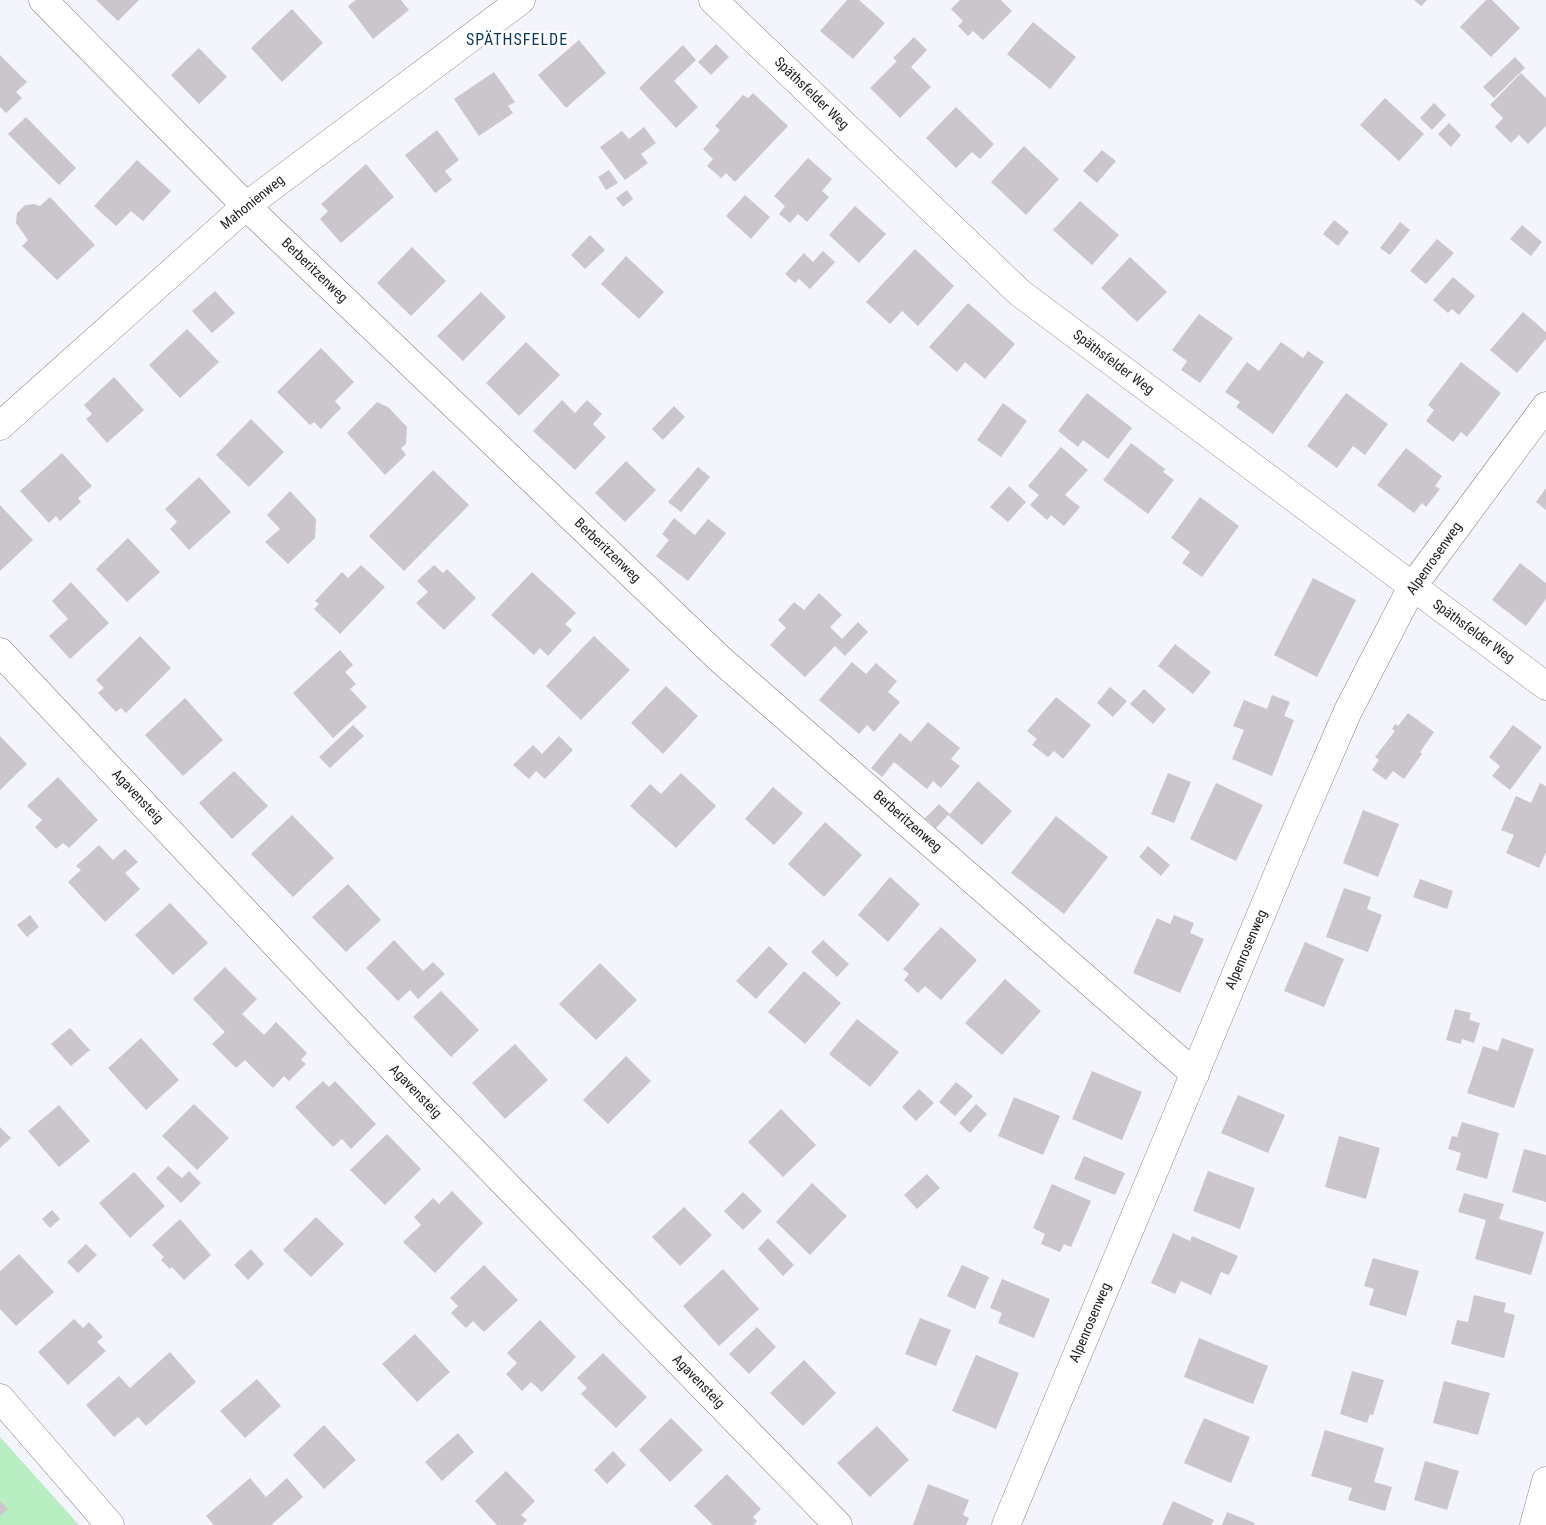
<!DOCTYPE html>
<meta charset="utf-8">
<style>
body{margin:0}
canvas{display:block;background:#f3f4fc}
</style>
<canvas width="1546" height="1525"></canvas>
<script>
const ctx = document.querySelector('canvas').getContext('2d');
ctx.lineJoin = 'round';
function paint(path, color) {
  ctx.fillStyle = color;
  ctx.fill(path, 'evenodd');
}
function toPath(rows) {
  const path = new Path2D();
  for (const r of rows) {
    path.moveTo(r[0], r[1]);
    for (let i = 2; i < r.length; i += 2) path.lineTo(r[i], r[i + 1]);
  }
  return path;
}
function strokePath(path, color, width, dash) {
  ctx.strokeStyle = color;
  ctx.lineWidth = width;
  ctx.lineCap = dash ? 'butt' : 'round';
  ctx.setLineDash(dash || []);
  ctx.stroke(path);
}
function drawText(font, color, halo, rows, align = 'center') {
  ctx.font = font + ' "Roboto Condensed",sans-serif';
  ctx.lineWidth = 4.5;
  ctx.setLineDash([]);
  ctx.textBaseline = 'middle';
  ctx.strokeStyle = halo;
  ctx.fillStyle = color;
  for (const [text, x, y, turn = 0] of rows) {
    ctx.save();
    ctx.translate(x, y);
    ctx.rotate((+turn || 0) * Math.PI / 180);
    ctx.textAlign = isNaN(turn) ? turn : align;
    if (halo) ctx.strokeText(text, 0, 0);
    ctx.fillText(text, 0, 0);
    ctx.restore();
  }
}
paint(toPath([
 [0,1437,79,1525,0,1525]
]), '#b9edc2');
paint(toPath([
 [96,0,139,0,118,21],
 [356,0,401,0,409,10,373,39,348,6],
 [847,0,859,0,885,23,853,59,820,31],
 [960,0,1001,0,1012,11,983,40,973,31,968,36,958,26,963,21,951,9],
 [1414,0,1427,0,1421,6],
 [1486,0,1492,0,1520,28,1491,57,1460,27],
 [292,9,323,43,282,82,251,48],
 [1033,22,1076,57,1050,89,1007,54],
 [914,37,927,50,911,67,931,87,900,118,870,88,897,61,893,58],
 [579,40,606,73,566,108,538,75],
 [716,44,729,57,711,75,698,62],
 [683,45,696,60,674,81,698,107,676,128,639,88],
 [199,48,227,77,199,104,171,75],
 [0,55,27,82,16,92,22,98,6,113,0,107],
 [1515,57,1525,68,1494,98,1483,87],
 [494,72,515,102,508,106,513,113,479,136,454,99],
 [1521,73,1546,98,1546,126,1528,144,1519,135,1511,143,1495,127,1503,118,1490,105],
 [753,93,788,126,735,182,726,173,721,178,707,166,713,159,703,149,720,130,715,126,743,95,748,98],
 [1385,98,1424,134,1399,161,1360,125],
 [1434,103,1446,115,1432,130,1420,118],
 [956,107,994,144,980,159,972,152,956,168,926,138],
 [26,117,76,168,59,185,8,134],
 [1449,123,1461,135,1451,147,1438,134],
 [644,127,656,143,641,154,648,163,625,180,600,147,622,131,629,139],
 [437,130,459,160,445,171,452,180,435,193,405,155],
 [1024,146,1059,179,1026,215,991,182],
 [1102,150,1116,161,1097,183,1083,171],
 [808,158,832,179,822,191,829,197,807,222,798,214,790,223,779,214,785,206,774,196],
 [137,160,171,191,143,221,131,211,116,226,94,206],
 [366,164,394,197,341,243,320,219,328,211,321,204],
 [609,170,618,183,606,190,598,177],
 [627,190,633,199,623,207,616,198],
 [745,195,770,217,751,239,726,216],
 [50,197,95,245,57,280,22,246,28,240,16,223,17,213,25,205,34,204,40,206],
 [1080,201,1119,235,1092,265,1053,230],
 [855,206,886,234,859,263,829,235],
 [1334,220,1349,232,1338,246,1323,234],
 [1400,222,1410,230,1390,255,1380,248],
 [1522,225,1542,242,1531,256,1510,239],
 [590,235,605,250,585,269,571,255],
 [1437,239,1454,253,1426,284,1410,271],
 [412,247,446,281,411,316,377,283],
 [915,249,954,286,918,326,902,311,890,324,866,302],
 [823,251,835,262,810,289,799,279,795,283,785,274,804,253,813,262],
 [626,256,664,292,639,319,601,284],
 [1130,257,1167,292,1137,322,1101,288],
 [1453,277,1475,296,1459,315,1452,309,1448,313,1433,300],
 [215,291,235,313,212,333,192,311],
 [481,292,506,317,463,361,437,336],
 [968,303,1015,344,985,379,965,362,957,372,929,347],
 [1523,312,1546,332,1546,339,1517,373,1490,350],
 [1199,314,1233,338,1200,383,1181,370,1187,361,1172,350],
 [187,329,219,362,180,398,149,365],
 [526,342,560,375,519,416,486,383],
 [1281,342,1303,358,1308,351,1324,362,1273,434,1236,407,1240,402,1225,392,1247,362,1259,371],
 [321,348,354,382,335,401,341,408,321,429,314,422,310,425,277,392],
 [1461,362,1501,393,1467,437,1461,432,1453,442,1426,421,1434,410,1428,405],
 [114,377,144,410,107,443,86,419,92,414,84,405],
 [1087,393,1132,428,1108,459,1083,440,1078,447,1058,431],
 [1346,393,1388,424,1365,455,1353,446,1337,468,1307,446],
 [562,400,575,413,587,400,602,414,593,424,606,437,575,470,533,431],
 [377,402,388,407,407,427,406,444,401,448,406,455,385,475,347,433],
 [1003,403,1027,421,1001,457,977,440],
 [674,406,685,417,663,440,652,429],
 [251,419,284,452,249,487,216,455],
 [1131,443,1165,469,1163,472,1174,480,1148,514,1103,480],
 [1061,447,1088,470,1065,495,1080,507,1064,526,1051,515,1047,520,1030,505,1039,495,1028,486],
 [1406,448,1442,476,1435,486,1440,489,1426,507,1422,503,1414,513,1377,485],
 [62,453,92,486,78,498,81,502,60,521,56,516,49,523,20,491],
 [626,461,656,490,625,522,595,493],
 [698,467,710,477,681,512,668,502],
 [433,470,469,505,404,571,369,536],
 [199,477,231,512,189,550,170,529,177,522,165,509],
 [1009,486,1026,502,1008,522,990,507],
 [1546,488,1546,510,1536,502],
 [290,491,316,519,315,538,288,564,265,542,280,529,267,515],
 [1200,497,1239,526,1202,577,1182,563,1190,552,1171,538],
 [0,505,33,540,0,571],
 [674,518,695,535,708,519,726,533,688,581,656,556,669,540,662,534],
 [128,538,160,572,127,602,96,569],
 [1520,563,1546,583,1546,599,1526,626,1492,600],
 [361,565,385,587,340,634,314,609,319,604,315,601,342,572,348,578],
 [434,565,443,573,447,569,476,598,444,630,416,603,428,592,417,581],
 [532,572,576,613,565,624,572,630,548,656,540,648,534,655,491,615],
 [1313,578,1356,600,1317,677,1274,655],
 [71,582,109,623,70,659,49,636,68,619,52,601],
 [819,593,842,615,830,627,842,639,858,622,868,632,845,656,835,646,805,677,770,645,786,628,778,620,794,602,804,610],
 [140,636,171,668,126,713,121,708,116,712,98,693,104,688,96,680],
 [594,636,630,670,581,720,546,686],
 [1175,644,1211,672,1193,694,1158,666],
 [340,650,353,665,345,672,356,684,350,689,367,707,333,738,293,693],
 [852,662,866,674,876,663,897,681,888,692,900,702,874,732,867,725,859,734,819,700],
 [666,686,698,716,663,754,631,723],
 [1110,687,1127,701,1113,717,1097,703],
 [1144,689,1166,709,1153,724,1130,704],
 [1272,695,1290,702,1284,716,1294,720,1272,776,1232,759,1244,730,1233,726,1244,700,1267,709],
 [1056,697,1091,725,1063,759,1054,751,1048,757,1032,745,1037,739,1027,731],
 [185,698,223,740,183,776,145,735],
 [1408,713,1434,732,1420,752,1422,754,1404,779,1393,771,1386,780,1372,770,1379,760,1375,757,1395,731,1392,729,1395,724,1398,726],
 [928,722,960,748,951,759,960,766,941,788,933,781,927,789,894,762,882,777,871,768,900,733,911,742],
 [353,725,364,736,330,768,319,757],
 [1513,725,1542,747,1510,790,1492,776,1500,766,1489,757],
 [0,736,27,764,0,790],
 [559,736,573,750,545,779,536,771,529,779,513,765,533,745,542,754],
 [234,771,268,806,232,839,199,803],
 [681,773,716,806,676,848,630,806,650,784,661,794],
 [1168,773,1191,782,1174,823,1151,814],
 [58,777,98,820,69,848,63,843,56,849,35,827,42,820,27,806],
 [978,781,1012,811,982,845,948,815,936,828,925,818,939,804,950,814],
 [1216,783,1263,805,1236,861,1190,839],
 [1540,783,1546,786,1546,852,1539,868,1506,853,1514,835,1501,830,1516,796,1531,803],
 [773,787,803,813,774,845,745,819],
 [1363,810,1399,824,1378,877,1343,863],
 [292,815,334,858,293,897,251,854],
 [1056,816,1108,857,1064,914,1011,873],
 [825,822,862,855,824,897,788,864],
 [99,845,113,860,125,849,138,862,125,873,140,889,105,922,68,882,81,870,76,866],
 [1148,846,1170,865,1161,876,1139,857],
 [890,877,920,904,888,942,858,915],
 [1420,879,1453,891,1447,909,1413,897],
 [348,884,381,920,346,952,312,917],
 [1344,888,1371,897,1367,909,1382,915,1368,952,1326,937],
 [170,903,208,943,173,975,135,935],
 [30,915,39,927,27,937,17,925],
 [1174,915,1194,923,1190,933,1204,939,1180,993,1133,973,1157,918,1170,924],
 [941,927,977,960,941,1000,925,986,918,993,904,980,909,974,903,969],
 [394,940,423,971,433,962,445,974,418,999,410,990,398,1001,366,968],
 [823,940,849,964,837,977,811,952],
 [1305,942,1344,959,1324,1007,1284,991],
 [769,946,788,964,756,999,736,981],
 [600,963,637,1000,596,1040,559,1004],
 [225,967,257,999,242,1014,264,1035,276,1022,307,1053,301,1060,306,1064,289,1081,284,1076,273,1088,245,1060,236,1068,212,1044,225,1032,193,999],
 [804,971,841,1003,805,1044,768,1012],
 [1005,979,1041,1011,1002,1055,965,1023],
 [441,991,479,1030,451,1057,413,1017],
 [1455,1009,1471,1013,1469,1020,1480,1023,1474,1043,1462,1039,1461,1044,1446,1040],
 [857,1019,899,1052,870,1087,829,1054],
 [70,1028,90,1050,71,1066,51,1044],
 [141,1038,179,1080,146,1110,108,1068],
 [1502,1038,1534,1049,1514,1108,1467,1093,1483,1046,1498,1051],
 [515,1044,548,1080,505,1119,472,1083],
 [626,1056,651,1081,608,1124,583,1100],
 [1092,1071,1142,1092,1122,1140,1072,1119],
 [323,1081,329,1087,335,1081,376,1124,351,1149,342,1139,333,1147,295,1107],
 [956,1082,973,1096,955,1116,939,1102],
 [919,1089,934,1103,916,1121,902,1107],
 [1238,1095,1285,1115,1268,1153,1221,1133],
 [1014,1097,1060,1116,1043,1155,998,1136],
 [194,1104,229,1138,197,1170,162,1136],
 [976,1104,987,1114,970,1133,959,1123],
 [59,1105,90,1141,59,1167,28,1131],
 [781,1109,816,1145,783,1177,748,1142],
 [1462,1122,1499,1133,1487,1179,1456,1170,1461,1153,1448,1149,1452,1136,1457,1137],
 [0,1127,11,1138,0,1148],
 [387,1134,421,1169,385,1205,350,1170],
 [1339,1136,1380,1148,1366,1199,1325,1187],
 [1524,1149,1546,1155,1546,1202,1512,1192],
 [1084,1156,1125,1173,1115,1195,1074,1179],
 [168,1166,182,1178,189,1171,201,1183,181,1203,156,1178],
 [1208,1171,1255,1188,1240,1229,1193,1211],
 [134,1172,165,1206,130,1238,99,1203],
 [927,1174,940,1188,917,1209,904,1195],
 [812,1183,847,1216,810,1255,776,1222],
 [1052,1184,1091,1201,1071,1247,1064,1244,1060,1252,1041,1244,1045,1234,1033,1228],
 [452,1191,483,1223,435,1273,403,1242,421,1225,414,1217,433,1198,439,1204],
 [743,1192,762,1211,743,1230,724,1211],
 [1464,1193,1504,1204,1499,1219,1544,1232,1531,1275,1475,1259,1486,1220,1458,1212],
 [684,1207,712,1235,680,1266,652,1237],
 [52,1210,60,1219,50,1228,42,1219],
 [316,1217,344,1244,311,1277,283,1250],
 [180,1219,211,1255,184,1280,172,1267,170,1269,161,1260,164,1257,152,1245],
 [1173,1233,1190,1241,1192,1236,1238,1256,1229,1275,1221,1272,1211,1295,1181,1281,1175,1294,1151,1283],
 [768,1238,794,1265,783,1276,758,1249],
 [86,1244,97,1255,78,1273,67,1262],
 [251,1249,264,1264,248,1280,234,1265],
 [19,1254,54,1292,16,1326,0,1309,0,1271],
 [1373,1258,1419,1271,1406,1316,1369,1305,1374,1289,1364,1286],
 [484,1265,518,1300,484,1332,473,1321,466,1328,451,1313,458,1306,450,1298],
 [962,1265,989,1277,975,1309,947,1296],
 [723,1269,759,1309,719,1346,683,1306],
 [1002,1279,1050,1299,1034,1338,998,1323,1002,1313,990,1308],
 [1474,1295,1506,1303,1504,1312,1515,1315,1504,1358,1451,1344,1457,1320,1468,1322],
 [920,1318,951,1330,936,1366,905,1354],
 [74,1319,83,1328,89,1322,103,1337,97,1342,106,1351,68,1385,38,1352],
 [540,1320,576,1357,542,1392,531,1382,522,1391,506,1374,517,1363,507,1353],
 [757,1327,776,1347,749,1374,729,1354],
 [415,1334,450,1372,417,1402,382,1364],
 [1199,1338,1268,1366,1253,1404,1184,1377],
 [170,1352,196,1382,146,1426,138,1417,114,1437,86,1405,119,1376,130,1388],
 [603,1353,647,1397,616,1428,581,1394,587,1388,577,1378],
 [976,1355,1019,1373,996,1429,952,1411],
 [804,1360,836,1393,803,1426,770,1393],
 [1352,1371,1384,1380,1373,1415,1370,1414,1367,1423,1340,1414],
 [257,1379,281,1406,245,1438,220,1411],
 [1444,1381,1490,1393,1478,1435,1433,1423],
 [671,1418,703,1450,670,1482,639,1450],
 [1204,1418,1250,1437,1231,1483,1184,1463],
 [324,1425,356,1460,324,1489,293,1455],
 [877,1426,909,1460,870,1497,837,1463],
 [1325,1430,1384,1448,1374,1482,1392,1487,1385,1511,1348,1500,1352,1488,1311,1476],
 [458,1433,474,1452,442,1481,425,1462],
 [613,1451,626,1465,607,1484,594,1470],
 [1425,1461,1459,1471,1447,1510,1414,1500],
 [506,1471,535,1501,521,1515,527,1520,522,1525,497,1525,475,1501],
 [727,1474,761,1509,753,1517,757,1521,754,1525,713,1525,694,1506],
 [250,1478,266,1497,287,1478,303,1497,271,1525,214,1525,206,1516],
 [928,1484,969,1500,963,1515,969,1518,966,1525,913,1525],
 [0,1501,8,1509,0,1516],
 [1173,1501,1214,1520,1211,1525,1162,1525],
 [1227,1512,1255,1523,1254,1525,1222,1525]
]), '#cac6cc');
const minor = toPath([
 [43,0,246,206,721,660,1195,1074],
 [713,0,1020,293,1546,686],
 [0,426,246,206,521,0],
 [0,652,398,1074,838,1525],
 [0,1398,110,1525],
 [1006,1525,1298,826,1348,711,1412,587,1546,406],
 [1534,1525,1546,1481]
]);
strokePath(minor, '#818288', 29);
strokePath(minor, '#fff', 28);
drawText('14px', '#1e1f21', '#fff', [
 ["Späthsfelder Weg",811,94,44],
 ["Mahonienweg",253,203,-39],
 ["Berberitzenweg",314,271,44],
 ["Späthsfelder Weg",1113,363,37],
 ["Berberitzenweg",607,551,44],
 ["Alpenrosenweg",1435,559,-55],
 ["Späthsfelder Weg",1473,632,36],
 ["Agavensteig",137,797,47],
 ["Berberitzenweg",907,822,41],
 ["Alpenrosenweg",1247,950,-67],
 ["Agavensteig",415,1092,46],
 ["Alpenrosenweg",1091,1323,-67],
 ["Agavensteig",698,1382,46]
]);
ctx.letterSpacing = '1px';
drawText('16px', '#083a5e', '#fff', [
 ["SPÄTHSFELDE",517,41]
]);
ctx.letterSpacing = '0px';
</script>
